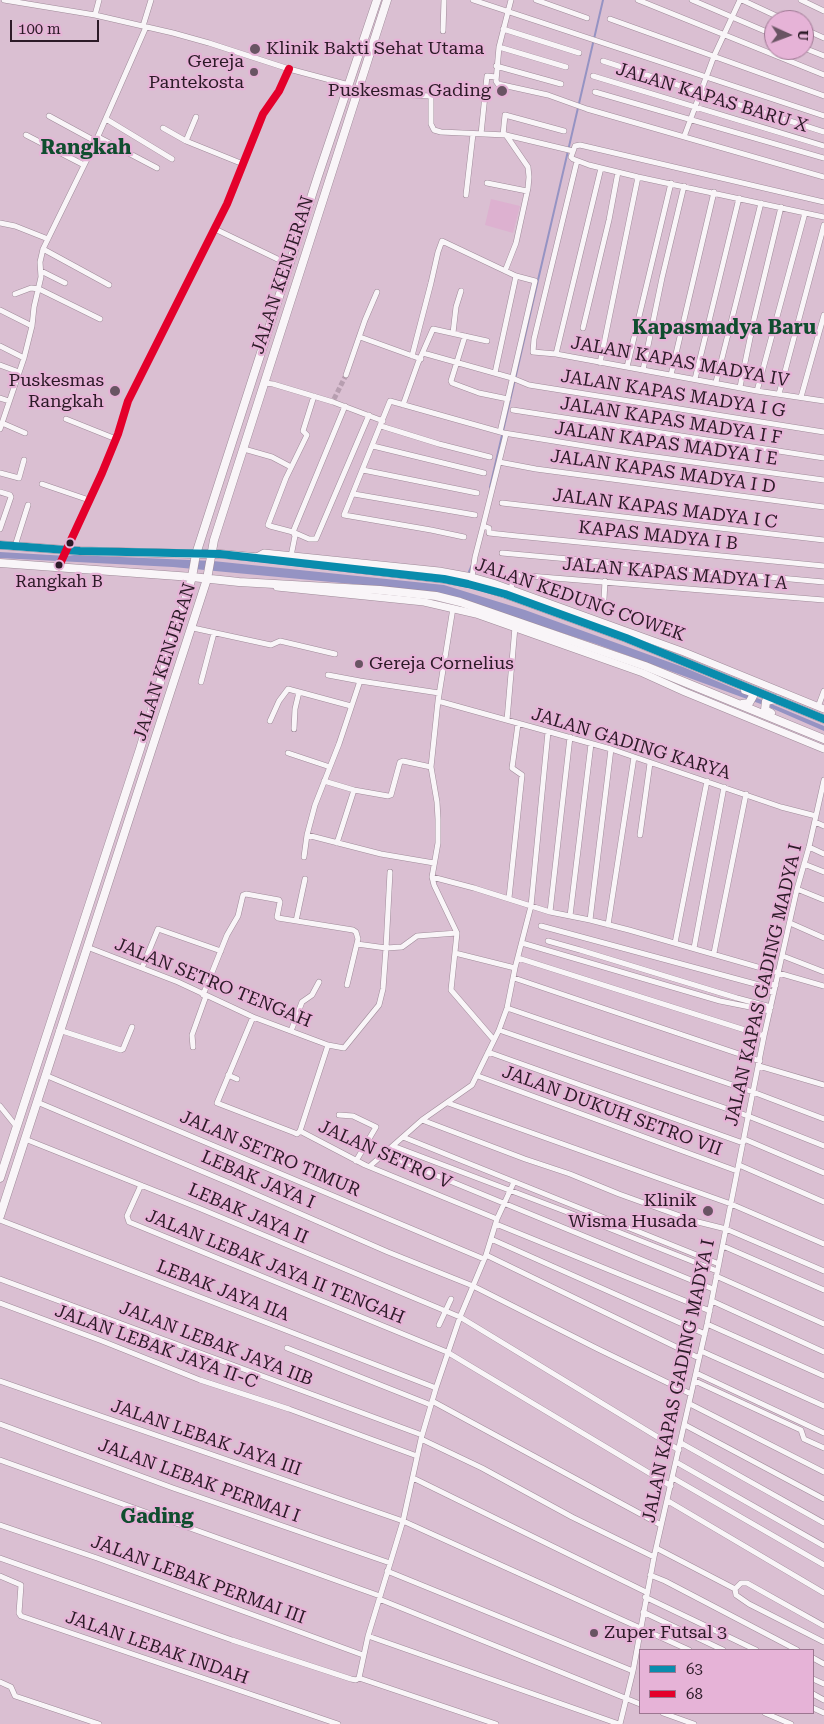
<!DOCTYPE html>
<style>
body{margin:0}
#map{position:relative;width:824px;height:1724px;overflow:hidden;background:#dabfd2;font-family:"Roboto Serif",serif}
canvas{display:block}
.legend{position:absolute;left:639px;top:1649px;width:175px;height:65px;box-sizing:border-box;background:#e6b3d7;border:1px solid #9c7691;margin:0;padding:6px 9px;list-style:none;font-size:15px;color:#2c1a27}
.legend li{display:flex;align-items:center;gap:10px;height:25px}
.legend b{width:25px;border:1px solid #9c7691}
.north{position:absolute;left:764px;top:10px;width:50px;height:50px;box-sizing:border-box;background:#e6b3d7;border:1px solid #9c7691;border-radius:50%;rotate:92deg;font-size:14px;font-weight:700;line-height:20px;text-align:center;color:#2c1a27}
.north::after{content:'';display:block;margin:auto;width:18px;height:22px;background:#695463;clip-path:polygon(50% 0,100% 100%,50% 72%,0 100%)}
.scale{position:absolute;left:10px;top:20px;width:89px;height:22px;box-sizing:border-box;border:2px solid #2c1a27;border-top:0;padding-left:6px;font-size:15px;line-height:18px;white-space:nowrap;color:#2c1a27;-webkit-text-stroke:4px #e6b3d7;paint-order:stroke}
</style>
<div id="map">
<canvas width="824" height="1724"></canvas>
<ul class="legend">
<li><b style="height:6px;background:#098cad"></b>63</li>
<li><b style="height:6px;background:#e4002b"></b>68</li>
</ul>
<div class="north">U</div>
<div class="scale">100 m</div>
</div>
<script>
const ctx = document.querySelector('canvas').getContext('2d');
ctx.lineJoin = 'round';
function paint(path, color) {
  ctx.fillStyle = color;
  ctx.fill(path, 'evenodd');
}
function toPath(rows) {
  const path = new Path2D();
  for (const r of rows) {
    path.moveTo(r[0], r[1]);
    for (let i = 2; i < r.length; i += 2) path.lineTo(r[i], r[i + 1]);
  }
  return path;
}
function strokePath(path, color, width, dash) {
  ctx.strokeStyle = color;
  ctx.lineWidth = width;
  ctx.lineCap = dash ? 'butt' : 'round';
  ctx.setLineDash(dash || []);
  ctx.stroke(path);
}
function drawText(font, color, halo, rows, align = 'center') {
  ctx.font = font + ' "Roboto Serif",serif';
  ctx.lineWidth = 4.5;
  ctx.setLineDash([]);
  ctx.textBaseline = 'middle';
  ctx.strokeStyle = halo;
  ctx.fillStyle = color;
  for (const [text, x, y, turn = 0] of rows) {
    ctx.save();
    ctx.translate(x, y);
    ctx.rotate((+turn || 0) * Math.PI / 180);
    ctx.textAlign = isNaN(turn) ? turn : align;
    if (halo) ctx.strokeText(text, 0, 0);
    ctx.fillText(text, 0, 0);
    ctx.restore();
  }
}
paint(toPath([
 [491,199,520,206,513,233,485,225]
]), '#ddb1d0');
paint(toPath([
 [0,552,67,556,74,555,213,561,444,585,525,610,683,667,824,726,824,731,769,707,596,644,437,592,173,567,0,558]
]), '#9593c3');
strokePath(toPath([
 [490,487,603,0],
 [468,574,472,565]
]), '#9593c3', 2);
strokePath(toPath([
 [334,399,346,375]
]), '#b79eb0', 5, [5, 2.5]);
const minor = toPath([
 [4,0,95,15,173,33,209,43,289,69,349,85],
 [473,0,824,116],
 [511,0,499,47,496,81,498,84,548,95,587,109,824,177],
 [536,0,587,18],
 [638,0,824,75],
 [692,0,774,35],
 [742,0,785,20],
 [801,0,824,11],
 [95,15,99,0],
 [610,19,824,96],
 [143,26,151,0],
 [503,29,579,53],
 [804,29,824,38],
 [443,31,444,0],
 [499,47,566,67],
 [804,48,824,56],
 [603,61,824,132],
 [496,66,561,84],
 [593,76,824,146],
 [359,89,390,94,431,96,431,124,434,130,441,132,506,135,573,151],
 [595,92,824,158],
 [49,116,95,141],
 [106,119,172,159],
 [163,128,186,141,243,164],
 [481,134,487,76,496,77],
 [26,135,84,165],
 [503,135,505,115,564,131],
 [98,137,157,168],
 [684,137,714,56,740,0],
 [186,141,196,117],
 [577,161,534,339,533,352,556,354,757,391,824,401],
 [487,183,527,191],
 [466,195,473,134],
 [824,202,580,145,575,146,571,157,573,159,589,165,638,177,824,217],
 [0,223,15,226,48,239],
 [215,229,290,265],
 [43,249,109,285],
 [41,271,65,283],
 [505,271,516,243,528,188,529,177,528,167,506,135],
 [15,294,31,288,39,289,100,319],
 [0,310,32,326],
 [583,328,609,220,618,172],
 [453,333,456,307,461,291],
 [465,336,451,381,452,383,479,393,508,399],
 [360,337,421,359],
 [0,346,24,358],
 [423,353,512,378,529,385,824,432],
 [556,354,601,168],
 [412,356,431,283,438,252,442,241,516,276,535,281,500,432],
 [600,363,638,177],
 [0,365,19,372],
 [627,367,671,183],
 [643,370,662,278,684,186],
 [495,373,516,276],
 [346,375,365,320,377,292],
 [671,375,714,192],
 [695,379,739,198],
 [716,382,761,203],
 [265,383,273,384,333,402,383,421],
 [740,387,754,319,781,207],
 [757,391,805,213],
 [779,394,824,225],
 [314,396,303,431,307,435,286,478,268,525,270,526,293,532,309,539,316,539,369,415],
 [801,397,824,315],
 [0,398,9,401],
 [403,405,418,363,433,329,487,341],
 [513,410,824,458],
 [66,419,116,439],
 [2,423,25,433],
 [381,426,439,444,490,457],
 [0,429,24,358,32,326,34,307,41,277,40,262,43,249,95,143,146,27],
 [373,446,484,473],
 [244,449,272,457,291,467],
 [499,462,536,469,824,507],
 [363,470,477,493],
 [0,473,19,478,24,460],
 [42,484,89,500],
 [0,492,10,495,11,497,0,529],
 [354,494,475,515],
 [502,503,824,540],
 [483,526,506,434],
 [464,537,431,530,344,515,390,401,504,433,634,454,824,480],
 [15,546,28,505],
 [502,553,824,582],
 [291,556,295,536,293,532,345,406],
 [59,566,102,473,118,434,128,401,227,204,263,114,279,91,289,69],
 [472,577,475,557,483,526,489,528,489,533,517,536,824,566],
 [511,591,513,577,517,575,824,600],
 [604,599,605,581],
 [453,608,438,701,431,767,437,802,438,819,438,843,432,877,434,885,457,933,451,990,494,1040],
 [193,628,271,645,280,641,335,654],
 [328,675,360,681],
 [201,682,214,633],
 [438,701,611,749,781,807,816,816],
 [818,707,824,691],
 [507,720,515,627],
 [270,721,279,701,288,689,351,706],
 [294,729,295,709,299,692],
 [288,753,330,767],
 [324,781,354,790,388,796,391,795,400,762,403,761,431,767],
 [815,822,824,826],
 [307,835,381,854,434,863],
 [640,835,650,763],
 [337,843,354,790],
 [809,847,824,854],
 [304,857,307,835,315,805,339,744,360,681,439,693],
 [804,864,824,872],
 [432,877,474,888,550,912,590,920,629,930,824,986],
 [797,889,824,900],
 [509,898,522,775,512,768,518,724],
 [550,912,570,737],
 [570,916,591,744],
 [590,920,611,749],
 [296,921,305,879],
 [790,923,824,938],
 [608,925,634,757],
 [541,926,759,985,766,991,774,992],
 [548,941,580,950,737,998,771,1007],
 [522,943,720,1001,770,1011],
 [675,943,707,781],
 [357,944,386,948,390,872],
 [87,947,178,982,253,1017,328,1045,344,1048,379,1005,383,989,386,948,402,947,417,936,457,933],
 [694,948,724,787],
 [455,953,515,968],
 [714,953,746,794],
 [783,956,824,972],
 [518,958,764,1036],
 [142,968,158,929,221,951],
 [514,978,760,1061],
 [759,985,768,984,776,985],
 [203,995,227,935,238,916,243,895,246,894,279,900,280,902,277,917,278,918,353,930,356,932,358,939,347,985],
 [507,1008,753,1092,824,1119],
 [253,1017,217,1103,295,1133,297,1134,300,1131],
 [59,1030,121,1050,123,1049,132,1027],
 [499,1030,748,1116,824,1146],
 [291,1031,302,1002,312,995,319,982],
 [193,1047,192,1035,206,996],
 [488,1052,743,1143],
 [759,1066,824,1085],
 [45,1075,484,1259],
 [228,1075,237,1079],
 [478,1076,737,1171],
 [37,1102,232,1184,388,1252,473,1286,598,1349,691,1394],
 [448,1103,731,1204,824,1244],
 [0,1106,16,1126],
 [339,1115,353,1116,376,1127,356,1161],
 [422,1120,525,1159,570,1174,619,1194,694,1221,726,1229,824,1271],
 [300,1131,365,1165,497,1219],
 [300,1131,328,1045],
 [403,1137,719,1264],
 [25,1139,201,1209,460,1317,679,1450],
 [744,1139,824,1173],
 [393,1146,583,1218,717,1271],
 [384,1154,713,1289],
 [739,1165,824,1202],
 [370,1166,422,1120,472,1085,499,1030,507,1008,515,968,531,906,548,732],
 [141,1185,127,1216,129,1222,447,1352,671,1486],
 [0,1220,436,1388],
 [496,1224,710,1311],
 [491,1239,705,1334],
 [723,1246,824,1290],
 [486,1255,699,1358],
 [716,1276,824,1324],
 [0,1279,422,1435],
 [712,1301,824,1352],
 [0,1303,102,1341,200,1380,289,1409,417,1456],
 [707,1324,824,1376],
 [439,1325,451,1299],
 [287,1348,431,1405],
 [701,1351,824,1406],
 [696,1373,824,1433],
 [0,1381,403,1521,689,1650],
 [695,1381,801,1430,804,1439,824,1448],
 [432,1401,661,1525],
 [690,1404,824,1472],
 [0,1424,173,1488,390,1563],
 [685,1425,824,1499],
 [421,1439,482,1468,572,1517,654,1557],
 [681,1443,824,1523],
 [0,1460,380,1596],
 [676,1462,824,1546],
 [413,1478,646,1592],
 [673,1478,824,1565],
 [668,1501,824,1593],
 [0,1525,97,1558,363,1655],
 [656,1548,735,1589,741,1583,747,1583,824,1626],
 [0,1558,232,1640,351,1679,356,1680,359,1678,496,1724],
 [387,1571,633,1671],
 [650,1575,665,1581,797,1650],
 [0,1576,21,1585,19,1613,21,1616,338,1724],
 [735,1589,736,1595,749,1604,824,1642],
 [645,1597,756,1650],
 [379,1599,640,1704],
 [643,1612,723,1650],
 [368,1636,619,1724],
 [813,1658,824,1664],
 [359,1678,368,1636,403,1521,421,1439,436,1388,460,1317,486,1255,497,1219,514,1182],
 [813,1679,824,1684],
 [0,1682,11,1687,15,1696,99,1724],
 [813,1694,824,1700],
 [813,1708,824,1713],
 [663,1713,694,1724],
 [765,1713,791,1724],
 [620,1724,633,1671,654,1557,707,1324,764,1036,797,889,809,847,824,780]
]);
const secondary = toPath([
 [255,558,264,553,439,571,472,577,493,583,684,652,824,709],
 [277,587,424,602,476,614,643,673,685,692,824,749]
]);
const primary = toPath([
 [0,545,80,551,196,554],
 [0,563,192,577,140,749,0,1178],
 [0,1216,207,579]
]);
const trunk = toPath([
 [377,0,318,176,196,554,192,577,239,582,380,590,436,596,460,602,645,666,824,739],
 [196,554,220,554,264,558,444,579,473,584,505,594,626,638,824,719],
 [207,579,214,540,387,0],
 [742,704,749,703,753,696,751,692,745,690],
 [771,713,765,710,766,701,776,699]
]);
strokePath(minor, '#9e8a98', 6);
strokePath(secondary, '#9e8a98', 8);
strokePath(primary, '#9e8a98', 9);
strokePath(trunk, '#9e8a98', 9);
strokePath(minor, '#f9f5f8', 5);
strokePath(secondary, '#f9f5f8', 7);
strokePath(primary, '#f9f5f8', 8);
strokePath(trunk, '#f9f5f8', 8);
strokePath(toPath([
 [0,545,80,551,220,554,444,579,468,584,505,594,626,638,824,719]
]), '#098cad', 8);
strokePath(toPath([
 [59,566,102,473,118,434,128,401,227,204,263,114,279,91,289,69]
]), '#e4002b', 8);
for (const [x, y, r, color] of [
 [255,49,6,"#695463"],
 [254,72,5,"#695463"],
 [502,91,6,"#695463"],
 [115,391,6,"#695463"],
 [70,543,4.5,"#2c1a27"],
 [59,565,4.5,"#2c1a27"],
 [359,664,5,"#695463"],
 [708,1211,6,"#695463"],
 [594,1633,5,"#695463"]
]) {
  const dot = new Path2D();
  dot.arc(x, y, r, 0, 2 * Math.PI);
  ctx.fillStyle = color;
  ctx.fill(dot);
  strokePath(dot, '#e6b3d7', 2);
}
drawText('17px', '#2c1a27', '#e6b3d7', [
 ["Rangkah B",59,582]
]);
drawText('18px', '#2c1a27', '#e6b3d7', [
 ["Klinik Bakti Sehat Utama",266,49,"left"],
 ["Gereja",244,62],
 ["Pantekosta",244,83],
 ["Puskesmas Gading",491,91],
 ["Puskesmas",104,381],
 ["Rangkah",104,402],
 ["Gereja Cornelius",369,664,"left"],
 ["Klinik",697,1201],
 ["Wisma Husada",697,1222],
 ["Zuper Futsal 3",604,1633,"left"]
], 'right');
drawText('18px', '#2c1a27', '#e6b3d7', [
 ["JALAN KAPAS BARU X",712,98,17],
 ["JALAN KENJERAN",283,275,-72],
 ["JALAN KAPAS MADYA IV",680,362,10],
 ["JALAN KAPAS MADYA I G",673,394,9],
 ["JALAN KAPAS MADYA I F",671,421,9],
 ["JALAN KAPAS MADYA I E",666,444,8],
 ["JALAN KAPAS MADYA I D",663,472,8],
 ["JALAN KAPAS MADYA I C",665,509,7],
 ["KAPAS MADYA I B",658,536,6],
 ["JALAN KAPAS MADYA I A",675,574,5],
 ["JALAN KEDUNG COWEK",580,600,19],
 ["JALAN KENJERAN",165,662,-72],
 ["JALAN GADING KARYA",631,744,17],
 ["JALAN SETRO TENGAH",213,983,22],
 ["JALAN KAPAS GADING MADYA I",764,985,-77],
 ["JALAN DUKUH SETRO VII",612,1111,20],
 ["JALAN SETRO TIMUR",270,1154,23],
 ["JALAN SETRO V",385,1155,24],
 ["LEBAK JAYA I",258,1180,23],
 ["LEBAK JAYA II",248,1214,23],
 ["JALAN LEBAK JAYA II TENGAH",275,1267,22],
 ["LEBAK JAYA IIA",223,1291,21],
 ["JALAN LEBAK JAYA IIB",216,1344,21],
 ["JALAN LEBAK JAYA II-C",156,1347,20],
 ["JALAN KAPAS GADING MADYA I",679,1381,-78],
 ["JALAN LEBAK JAYA III",206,1438,19],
 ["JALAN LEBAK PERMAI I",199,1481,20],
 ["JALAN LEBAK PERMAI III",198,1580,20],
 ["JALAN LEBAK INDAH",157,1648,19]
]);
drawText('bold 20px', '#104d2f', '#e6b3d7', [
 ["Rangkah",86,148],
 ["Kapasmadya Baru",724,328],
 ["Gading",157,1517]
]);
</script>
